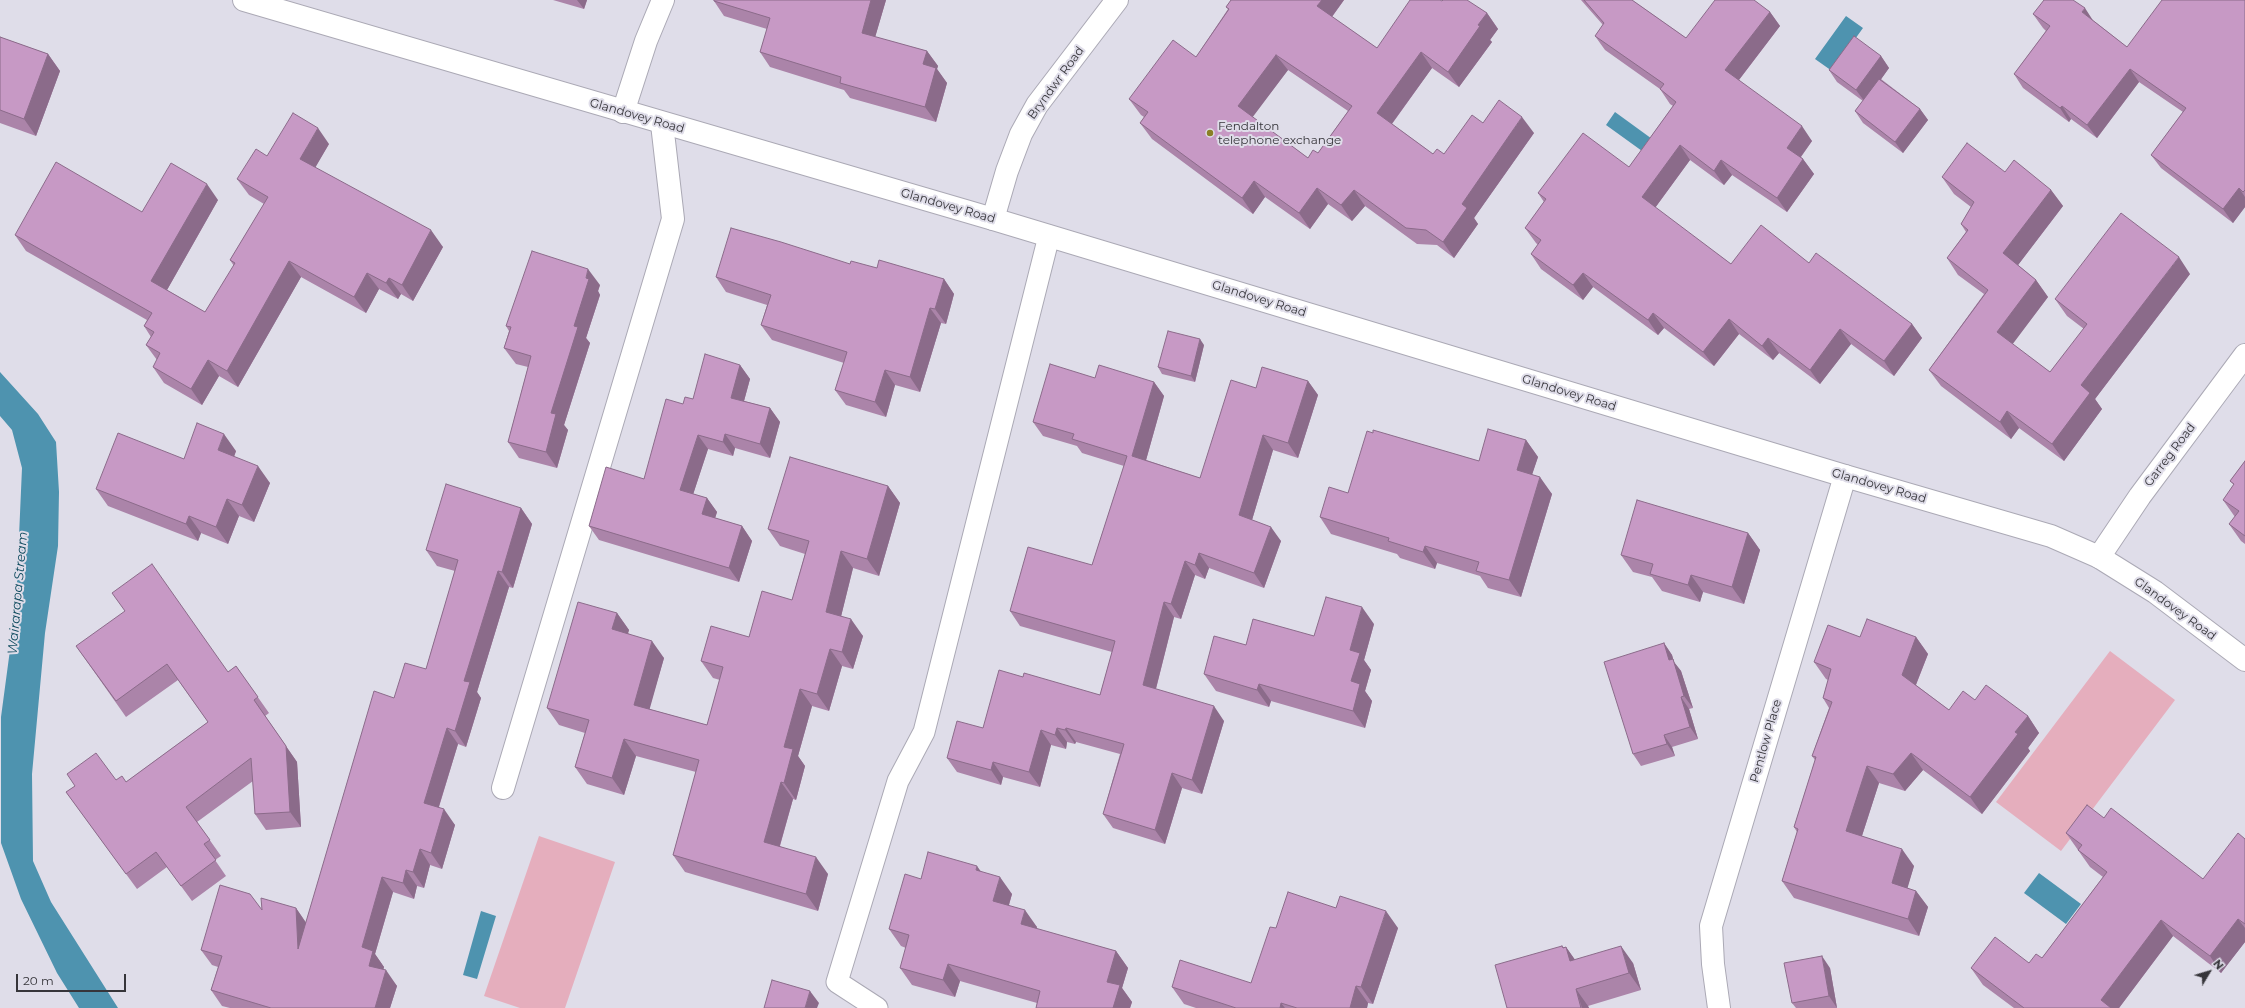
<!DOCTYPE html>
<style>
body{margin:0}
#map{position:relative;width:2245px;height:1008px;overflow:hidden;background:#dfdde9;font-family:Montserrat,sans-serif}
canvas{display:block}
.north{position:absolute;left:2189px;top:952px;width:40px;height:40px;-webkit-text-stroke:3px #dfdde9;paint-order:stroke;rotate:52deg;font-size:11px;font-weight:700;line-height:16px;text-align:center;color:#36353a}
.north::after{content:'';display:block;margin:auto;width:14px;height:18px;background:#36353a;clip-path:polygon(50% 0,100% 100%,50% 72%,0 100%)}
.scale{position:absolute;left:16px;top:974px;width:110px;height:18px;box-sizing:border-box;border:2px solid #36353a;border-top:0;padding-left:5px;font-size:12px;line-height:14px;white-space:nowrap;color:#36353a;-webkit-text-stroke:3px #dfdde9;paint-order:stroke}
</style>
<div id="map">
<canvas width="2245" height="1008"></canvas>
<div class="north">N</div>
<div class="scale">20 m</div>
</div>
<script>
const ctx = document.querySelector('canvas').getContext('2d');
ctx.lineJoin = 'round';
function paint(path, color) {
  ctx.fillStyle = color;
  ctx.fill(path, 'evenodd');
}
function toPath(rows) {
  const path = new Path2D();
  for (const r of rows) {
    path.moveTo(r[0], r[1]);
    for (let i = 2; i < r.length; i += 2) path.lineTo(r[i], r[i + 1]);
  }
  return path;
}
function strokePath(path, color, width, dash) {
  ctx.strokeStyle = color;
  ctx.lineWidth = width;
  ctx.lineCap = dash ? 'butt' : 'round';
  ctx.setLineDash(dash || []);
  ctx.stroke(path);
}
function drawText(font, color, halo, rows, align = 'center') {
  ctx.font = font + ' Montserrat,sans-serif';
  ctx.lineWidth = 4;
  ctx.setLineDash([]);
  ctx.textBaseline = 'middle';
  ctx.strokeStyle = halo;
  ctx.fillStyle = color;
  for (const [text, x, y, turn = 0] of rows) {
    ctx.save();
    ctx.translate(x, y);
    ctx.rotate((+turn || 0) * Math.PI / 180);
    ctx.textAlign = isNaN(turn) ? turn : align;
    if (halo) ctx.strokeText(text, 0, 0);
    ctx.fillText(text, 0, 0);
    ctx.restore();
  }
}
paint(toPath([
 [2110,651,2175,700,2061,851,1996,802],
 [539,836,615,862,565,1008,520,1008,484,996]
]), '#e5aebd');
paint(toPath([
 [1846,16,1863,28,1832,71,1815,59],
 [1615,112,1659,144,1649,156,1606,125],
 [0,372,38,414,56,442,59,492,58,546,45,633,32,774,33,861,51,902,118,1008,79,1008,57,973,21,899,1,843,1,717,16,605,22,468,12,430,0,416],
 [2039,873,2081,904,2066,924,2024,893],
 [481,911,496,916,477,979,463,975]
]), '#4e93af');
const lane = toPath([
 [877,1008,837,982,898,781,924,732,1049,236]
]);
const street = toPath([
 [623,112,646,41,663,0],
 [993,219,1007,171,1021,134,1037,105,1117,0],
 [2099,557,2140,496,2245,355],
 [503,788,673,219,662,124],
 [1719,1008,1713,964,1711,926,1845,476]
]);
const secondary = toPath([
 [244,0,993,219,1845,476,2051,536,2099,557,2155,592,2245,660]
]);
strokePath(lane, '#aba9b5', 23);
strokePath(street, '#aba9b5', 24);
strokePath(secondary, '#aba9b5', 24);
strokePath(lane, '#fff', 21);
strokePath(street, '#fff', 22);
strokePath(secondary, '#fff', 22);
paint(toPath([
 [553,0,587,0,584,9],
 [714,0,886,0,875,37,927,51,938,66,937,69,947,83,936,122,850,98,844,90,770,67,760,52,767,29,724,16,714,1],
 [1231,0,1344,0,1332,17,1377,48,1442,1,1487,13,1498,29,1490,40,1492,42,1459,87,1432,68,1392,124,1433,154,1444,154,1483,123,1534,133,1474,218,1478,224,1454,258,1437,245,1417,244,1365,206,1352,221,1328,204,1310,229,1265,197,1253,214,1152,139,1140,123,1144,117,1141,115,1129,99,1196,57,1228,9,1226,7],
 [1288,70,1348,111,1318,153,1308,158,1252,117],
 [1581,0,1633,0,1632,0,1686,38,1770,12,1780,26,1739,80,1812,141,1801,157,1803,159,1814,174,1787,212,1732,175,1724,185,1690,160,1655,208,1731,264,1809,263,1912,324,1922,338,1894,376,1851,344,1820,384,1779,353,1773,360,1739,334,1714,366,1664,328,1658,335,1593,287,1583,300,1541,269,1531,254,1538,245,1536,243,1525,228,1544,202,1538,193,1629,167,1673,106,1670,104,1660,89,1605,50,1595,36,1603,25],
 [2245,0,2245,207,2233,223,2161,168,2151,155,2183,112,2139,82,2097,138,2071,119,2069,122,2023,88,2014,74,2046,31,2043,28,2033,14,2094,21,2127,47],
 [0,37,48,54,60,71,36,136,0,123],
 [1881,56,1889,68,1881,79,1920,109,1928,120,1903,153,1863,123,1855,111,1863,101,1837,82,1829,70],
 [329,144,315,167,443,247,413,301,401,294,398,299,379,289,366,313,301,277,238,387,219,376,202,405,164,383,153,367,157,360,146,345,151,337,144,326,147,320,26,251,15,235,142,212,218,200,167,290,205,312,234,266,230,260,264,204,249,195,237,179,267,156],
 [2005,172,2051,190,2063,206,2018,265,2036,280,2048,297,2012,344,2050,372,2084,329,2067,316,2055,299,2190,274,2095,399,2102,409,2064,461,2019,428,2011,439,1941,386,1929,370,1984,294,1958,275,1947,258,1966,232,1961,224,1971,207,1954,194,1942,177],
 [850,264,944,279,954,294,946,324,941,323,920,392,895,385,886,417,846,405,835,390,844,363,772,340,761,325,767,305,726,292,716,277],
 [600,285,598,291,600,295,586,338,590,343,564,425,568,430,557,468,519,458,508,442,528,367,516,364,504,348,509,331,506,326],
 [1204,345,1195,382,1162,374,1158,367],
 [740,365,750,379,744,401,770,408,780,422,770,458,735,448,733,456,708,449,693,494,707,498,717,512,715,518,742,526,752,541,739,582,599,540,589,526,644,479,693,399],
 [1095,378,1154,382,1164,396,1146,460,1200,478,1256,388,1308,381,1318,395,1298,458,1273,450,1252,520,1281,541,1264,588,1209,568,1205,579,1195,575,1181,619,1174,617,1156,689,1224,721,1202,794,1182,788,1165,844,1113,828,1103,814,1120,754,1076,742,1075,744,1067,742,1066,749,1051,745,1040,787,1003,777,1001,785,957,772,947,758,983,728,1023,677,1100,695,1112,652,1020,626,1010,611,1092,565,1124,466,1082,453,1077,446,1043,436,1033,422],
 [1373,433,1479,461,1526,440,1538,457,1532,474,1552,494,1521,597,1488,588,1480,576,1437,563,1435,569,1400,558,1397,554,1331,534,1320,517,1348,493],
 [236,451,234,457,270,483,254,522,239,516,228,544,201,533,198,541,108,506,96,489,184,459],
 [2245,461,2245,544,2241,541,2229,524,2235,517,2223,500,2234,485,2230,481],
 [888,486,900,503,879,576,853,568,841,616,863,636,853,669,842,666,829,711,812,706,798,756,805,766,796,800,793,799,780,846,828,874,818,911,685,872,673,855,696,772,636,756,624,795,587,784,575,767,585,733,559,725,547,708,617,613,629,630,628,633,664,658,649,709,707,725,720,680,713,678,701,661,749,637,792,600,805,554,780,546,768,529],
 [521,508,532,524,513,588,509,587,477,692,481,698,466,747,458,744,439,807,455,825,442,869,430,865,424,888,417,886,414,899,393,892,375,954,384,967,383,970,397,986,390,1008,230,1008,222,1006,211,990,218,967,212,965,201,950,262,910,296,908,306,923,394,698,426,669,455,571,437,566,426,550],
 [1748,533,1760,550,1744,604,1703,592,1700,602,1662,591,1652,577,1633,572,1621,555],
 [1374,624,1364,660,1371,670,1365,691,1372,701,1365,728,1271,701,1269,707,1216,691,1204,674,1246,645,1314,636],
 [1860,637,1916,637,1928,654,1916,685,1949,710,1975,700,2028,716,2039,733,2028,748,2030,751,1982,814,1923,770,1905,791,1879,783,1862,836,1914,866,1907,888,1916,891,1928,907,1919,936,1794,898,1782,881,1797,832,1794,827,1815,760,1812,756,1829,708,1823,698,1828,680,1826,679,1814,662],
 [1664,643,1672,655,1674,662,1681,671,1693,708,1689,709,1698,739,1672,747,1675,756,1641,766,1633,754],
 [76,646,228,672,236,666,269,713,265,716,297,762,301,827,266,830,255,814,253,781,197,822,221,856,215,860,226,876,192,901,167,867,137,889,66,792,75,786,116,780,126,782,208,722,178,680,126,717],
 [2104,818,2203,879,2245,839,2245,942,2221,973,2173,936,2119,1008,2014,1008,1983,985,1971,968,2029,963,2042,958,2103,877,2090,867,2066,833],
 [981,871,1012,894,1009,905,1037,927,1036,929,1116,951,1128,968,1122,988,1132,1002,1130,1008,1036,1008,1037,1003,960,981,955,997,912,985,900,968,906,948,901,946,889,929,921,879],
 [1336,908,1398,928,1373,1004,1368,1003,1367,1008,1196,1008,1184,1004,1172,987,1251,983,1276,928],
 [1562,946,1563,947,1566,947,1575,960,1633,963,1641,990,1588,1006,1589,1008,1507,1008],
 [1830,968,1837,1008,1796,1008,1792,1003]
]), '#ab84a9');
paint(toPath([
 [577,0,587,0,584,9],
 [871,0,886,0,872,48,862,33],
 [1322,0,1344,0,1328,22,1317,6],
 [2085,8,2094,22,2082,12],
 [1770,12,1780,26,1735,85,1725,70],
 [1487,13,1498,29,1490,40,1492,42,1459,87,1448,72,1478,25],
 [927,51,938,66,937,69,947,83,936,122,925,107,923,64],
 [1421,52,1432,68,1388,129,1377,113],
 [48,54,60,71,36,136,24,119],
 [1276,55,1288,70,1249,122,1238,106],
 [1881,56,1889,68,1865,102,1856,90],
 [2130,69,2139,82,2097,138,2087,125],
 [2062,106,2071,119,2069,122,2060,108],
 [1920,109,1928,120,1903,153,1895,142],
 [1522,117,1534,133,1474,218,1478,224,1454,258,1443,242,1462,204],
 [1802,126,1812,141,1797,162,1787,148],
 [318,128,329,144,311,175,300,159],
 [1680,145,1690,160,1652,212,1642,197],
 [1803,159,1814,174,1787,212,1777,198],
 [1721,160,1732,175,1724,185,1714,171],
 [1254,181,1265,197,1253,214,1242,198],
 [207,184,218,200,163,297,151,281],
 [1317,188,1328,204,1310,229,1299,213],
 [2239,188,2245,197,2245,207,2233,223,2223,209],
 [1354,190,1365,206,1352,221,1341,205],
 [2051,190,2063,206,2015,269,2003,253],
 [431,230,443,247,413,301,402,285],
 [2179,257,2190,274,2095,399,2102,409,2064,461,2052,444,2081,385],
 [289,261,301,277,238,387,227,371],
 [588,269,600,285,598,291,600,295,586,338,590,343,564,425,568,430,557,468,546,452,551,413,574,326,586,278],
 [367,273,379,289,366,313,354,297],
 [1583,273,1593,287,1583,300,1573,285],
 [389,278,401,294,398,299,386,283],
 [944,279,954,294,946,324,935,309],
 [2036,280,2048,297,2009,349,1997,332],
 [930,308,941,323,920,392,910,377],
 [1653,313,1664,328,1658,335,1648,320],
 [1729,319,1739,334,1714,366,1703,352],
 [1912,324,1922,338,1894,376,1884,361],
 [1840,329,1851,344,1820,384,1810,370],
 [1768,338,1779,353,1773,360,1762,346],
 [1200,339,1204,345,1195,382,1191,376],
 [208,360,219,376,202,405,191,389],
 [740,365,750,379,741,412,731,398],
 [885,370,895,385,886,417,875,402],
 [1308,381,1318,395,1298,458,1288,443],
 [1154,382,1164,396,1143,471,1132,456],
 [770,408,780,422,770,458,760,444],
 [2007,411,2019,428,2011,439,2000,422],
 [224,434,236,451,230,467,218,450],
 [725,434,735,448,733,456,723,442],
 [698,435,708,449,690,504,680,490],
 [1263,435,1273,450,1249,530,1239,515],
 [1526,440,1538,457,1528,487,1517,470],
 [258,466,270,483,254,522,242,505],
 [1540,477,1552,494,1521,597,1509,580],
 [888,486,900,503,879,576,867,559],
 [707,498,717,512,712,528,702,514],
 [227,499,239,516,228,544,216,527],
 [521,508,532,524,513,588,502,572],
 [189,516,201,533,198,541,186,524],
 [742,526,752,541,739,582,729,568],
 [1271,527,1281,541,1264,588,1254,573],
 [1748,533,1760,550,1744,604,1732,587],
 [1425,546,1437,563,1435,569,1423,552],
 [841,551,853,568,838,629,826,612],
 [1199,553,1209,568,1205,579,1195,565],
 [1185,561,1195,575,1181,619,1171,604],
 [498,571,509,587,477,692,481,698,466,747,455,731,464,681],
 [1691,575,1703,592,1700,602,1688,585],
 [1164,602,1174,617,1153,700,1143,685],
 [1362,607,1374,624,1364,660,1371,670,1365,691,1372,701,1365,728,1353,711,1350,650],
 [617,613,629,630,624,646,612,629],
 [851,619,863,636,853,669,842,652],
 [1916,637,1928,654,1913,692,1902,675],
 [652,641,664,658,646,722,634,705],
 [1664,643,1672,655,1674,662,1681,671,1693,708,1684,696,1669,660],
 [830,649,842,666,829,711,817,694],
 [1259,684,1271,701,1269,707,1257,690],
 [800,689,812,706,798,756,805,766,796,800,784,783,784,747],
 [1681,697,1689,709,1698,739,1690,727],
 [254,700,297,762,301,827,290,812],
 [1214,706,1224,721,1202,794,1192,780],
 [2028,716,2039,733,2028,748,2030,751,1982,814,1970,797,2015,732],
 [447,728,458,744,435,819,424,803],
 [1057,728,1067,742,1066,749,1055,735],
 [1066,728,1076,742,1075,744,1065,730],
 [1041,730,1051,745,1040,787,1029,772],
 [1664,735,1672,747,1675,756,1667,744],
 [624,739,636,756,624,795,612,778],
 [1911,753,1923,770,1905,791,1893,774],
 [993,762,1003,777,1001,785,991,770],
 [1867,766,1879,783,1858,848,1846,831],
 [1172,773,1182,788,1165,844,1155,830],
 [781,782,793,799,776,859,764,842],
 [444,809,455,825,442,869,431,853],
 [420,849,430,865,424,888,413,872],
 [1902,849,1914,866,1904,900,1892,883],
 [816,857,828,874,818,911,806,894],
 [977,866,989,883,976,870],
 [406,870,417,886,414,899,403,883],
 [382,877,393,892,375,954,384,967,380,982,369,966,362,947],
 [1000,877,1012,894,1005,918,993,901],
 [1916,891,1928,907,1919,936,1908,919],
 [296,908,307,924,298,949],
 [1025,910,1037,927,1033,941,1021,924],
 [1386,911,1398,928,1373,1004,1361,987],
 [2238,919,2245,928,2245,942,2221,973,2210,956],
 [2161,920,2173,936,2119,1008,2106,1008,2101,1000],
 [1562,946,1568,954,1566,947,1578,964,1570,961],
 [1621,946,1633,963,1641,990,1629,973],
 [1116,951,1128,968,1122,988,1132,1002,1130,1008,1113,1008,1107,982],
 [1822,956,1830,968,1837,1008,1829,996],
 [948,964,960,981,955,997,943,980],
 [386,970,397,986,390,1008,375,1008],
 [1356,986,1368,1003,1367,1008,1350,1008],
 [1576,989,1588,1006,1589,1008,1582,1008],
 [810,991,819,1003,817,1008,805,1008],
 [1281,1003,1285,1008,1280,1008]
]), '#8b6b8a');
const building = toPath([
 [714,0,871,0,862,33,927,51,923,64,936,68,925,107,840,83,841,77,760,52,770,18,714,1,714,0],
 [1231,0,1322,0,1317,6,1377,48,1410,0,1440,0,1442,1,1443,0,1467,0,1487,13,1478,25,1480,26,1448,72,1421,52,1377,113,1433,154,1437,149,1444,154,1472,115,1483,123,1499,100,1522,117,1462,204,1467,208,1443,242,1426,230,1406,228,1354,190,1341,205,1317,188,1299,213,1254,181,1242,198,1140,123,1148,112,1129,99,1173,40,1196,57,1229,9,1226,7,1231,0],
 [1276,55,1352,106,1318,153,1313,150,1308,158,1238,106,1276,55],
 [1584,0,1632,0,1686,38,1715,0,1754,0,1770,12,1725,70,1802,126,1787,148,1803,159,1777,198,1721,160,1714,171,1680,145,1642,197,1731,264,1761,225,1809,263,1816,253,1912,324,1884,361,1840,329,1810,370,1768,338,1762,346,1729,319,1703,352,1653,313,1648,320,1583,273,1573,285,1531,254,1541,240,1525,228,1546,199,1538,193,1583,133,1629,167,1676,102,1660,89,1664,84,1595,36,1604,23,1584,0],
 [2044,0,2073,0,2085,8,2082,12,2127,47,2162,0,2245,0,2245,190,2243,192,2239,188,2223,209,2151,155,2186,108,2130,69,2087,125,2062,106,2060,108,2014,74,2050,26,2033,14,2044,0],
 [1854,36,1881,56,1856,90,1829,70,1854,36],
 [0,37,48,54,24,119,0,110,0,37],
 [1879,79,1920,109,1895,142,1855,111,1879,79],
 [293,113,318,128,300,159,431,230,402,285,389,278,386,283,367,273,354,297,289,261,227,371,208,360,191,389,153,367,160,353,146,345,154,332,144,326,152,313,15,235,56,162,142,212,171,163,207,184,151,281,205,312,235,263,230,260,268,197,237,179,256,149,267,156,293,113],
 [1967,143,2005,172,2014,160,2051,190,2003,253,2036,280,1997,332,2050,372,2087,324,2055,299,2121,213,2179,257,2081,385,2090,393,2052,444,2007,411,2000,422,1929,370,1988,290,1947,258,1968,230,1961,224,1974,202,1942,177,1967,143],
 [731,228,781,242,850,264,851,261,877,268,879,260,944,279,935,309,930,308,910,377,885,370,875,402,835,390,847,352,761,325,771,295,716,277,731,228],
 [532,251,588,269,586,278,589,279,574,326,578,327,551,413,556,414,546,452,508,442,531,356,504,348,511,327,506,326,532,251],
 [1168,331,1200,339,1191,376,1158,367,1168,331],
 [705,354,740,365,731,398,770,408,760,444,725,434,723,442,698,435,680,490,707,498,702,514,742,526,729,568,589,526,606,467,644,479,666,399,683,404,685,397,693,399,705,354],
 [1050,364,1095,378,1099,365,1154,382,1132,456,1200,478,1231,380,1256,388,1262,367,1308,381,1288,443,1263,435,1239,515,1271,527,1254,573,1199,553,1195,565,1185,561,1171,604,1164,602,1143,685,1214,706,1192,780,1172,773,1155,830,1103,814,1124,744,1066,728,1065,730,1057,728,1055,735,1041,730,1029,772,993,762,991,770,947,758,957,721,983,728,999,670,1023,677,1024,673,1100,695,1115,641,1010,611,1028,547,1092,565,1127,456,1072,439,1074,434,1033,422,1050,364],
 [197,423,224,434,218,450,258,466,242,505,227,499,216,527,189,516,186,524,96,489,118,433,184,459,197,423],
 [1488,429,1526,440,1517,470,1540,477,1509,580,1476,571,1479,562,1425,546,1423,552,1388,541,1389,538,1320,517,1329,487,1348,493,1367,431,1373,433,1373,430,1479,461,1488,429],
 [790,457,888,486,867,559,841,551,826,612,851,619,842,652,830,649,817,694,800,689,784,747,793,749,784,783,781,782,764,842,816,857,806,894,673,855,699,760,624,739,612,778,575,767,589,720,547,708,578,602,617,613,612,629,652,641,634,705,707,725,723,667,701,661,711,626,749,637,762,591,792,600,809,541,768,529,790,457],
 [2245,461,2245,536,2229,524,2239,511,2223,500,2234,484,2230,481,2245,461],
 [446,484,521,508,502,572,498,571,464,681,470,682,455,731,447,728,424,803,444,809,431,853,420,849,413,872,406,870,403,883,382,877,362,947,373,951,369,966,386,970,375,1008,271,1008,211,990,222,956,201,950,220,885,250,894,262,910,261,898,296,908,298,949,374,691,394,698,405,663,426,669,458,560,426,550,446,484],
 [1637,500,1748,533,1732,587,1691,575,1688,585,1650,574,1653,564,1621,555,1637,500],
 [152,564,228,672,236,666,258,697,254,700,286,746,290,812,255,814,251,758,186,807,210,840,204,844,216,860,181,886,156,852,126,874,66,792,75,786,67,774,96,753,116,780,122,776,126,782,208,722,167,664,116,701,76,646,125,611,112,593,152,564],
 [1326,597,1362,607,1350,650,1360,653,1351,681,1360,684,1353,711,1259,684,1257,690,1204,674,1214,636,1246,645,1253,619,1314,636,1326,597],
 [1867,619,1916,637,1902,675,1949,710,1963,691,1975,700,1986,685,2028,716,2015,732,2018,734,1970,797,1911,753,1893,774,1867,766,1846,831,1902,849,1892,883,1916,891,1908,919,1782,881,1798,829,1794,827,1816,757,1812,756,1832,702,1823,698,1831,669,1814,662,1828,625,1860,637,1867,619],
 [1664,643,1669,660,1673,659,1684,696,1681,697,1690,727,1664,735,1667,744,1633,754,1604,662,1664,643],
 [2087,805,2104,818,2111,808,2203,879,2238,833,2245,839,2245,924,2238,919,2210,956,2161,920,2101,1000,2111,1008,2024,1008,1971,968,1995,937,2029,963,2036,954,2042,958,2107,872,2078,850,2082,845,2066,833,2087,805],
 [928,852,977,866,976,870,1000,877,993,901,1025,910,1021,924,1116,951,1107,982,1120,985,1113,1008,1036,1008,1040,991,948,964,943,980,900,968,909,935,889,929,905,874,921,879,928,852],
 [1288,892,1336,908,1340,896,1386,911,1361,987,1356,986,1350,1008,1297,1008,1281,1003,1280,1008,1236,1008,1172,987,1180,960,1251,983,1270,927,1276,928,1288,892],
 [1562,946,1563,948,1566,947,1570,961,1621,946,1629,973,1576,989,1581,1008,1507,1008,1495,965,1562,946],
 [1822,956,1829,996,1792,1003,1784,963,1822,956],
 [772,980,810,991,805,1008,764,1008,772,980]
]);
paint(building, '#c799c5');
strokePath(building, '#8b6b8a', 1);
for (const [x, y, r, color] of [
 [1210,133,4,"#8a7f25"]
]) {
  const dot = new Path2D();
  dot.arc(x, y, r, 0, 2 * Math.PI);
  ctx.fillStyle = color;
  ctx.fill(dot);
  strokePath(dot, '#dfdde9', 1.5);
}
drawText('12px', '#36353a', '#dfdde9', [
 ["Bryndwr Road",1056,83,-54],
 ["Glandovey Road",637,116,16],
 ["Glandovey Road",948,206,16],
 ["Glandovey Road",1259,299,17],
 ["Glandovey Road",1569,393,17],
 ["Garreg Road",2170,455,-53],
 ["Glandovey Road",1879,486,16],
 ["Glandovey Road",2175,609,36],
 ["Pentlow Place",1766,741,-74]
]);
drawText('12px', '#36353a', '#dfdde9', [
 ["Fendalton",1218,126],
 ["telephone exchange",1218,140]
], 'left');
drawText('italic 13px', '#0d495d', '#dfdde9', [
 ["Wairarapa Stream",18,593,-85]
]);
</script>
